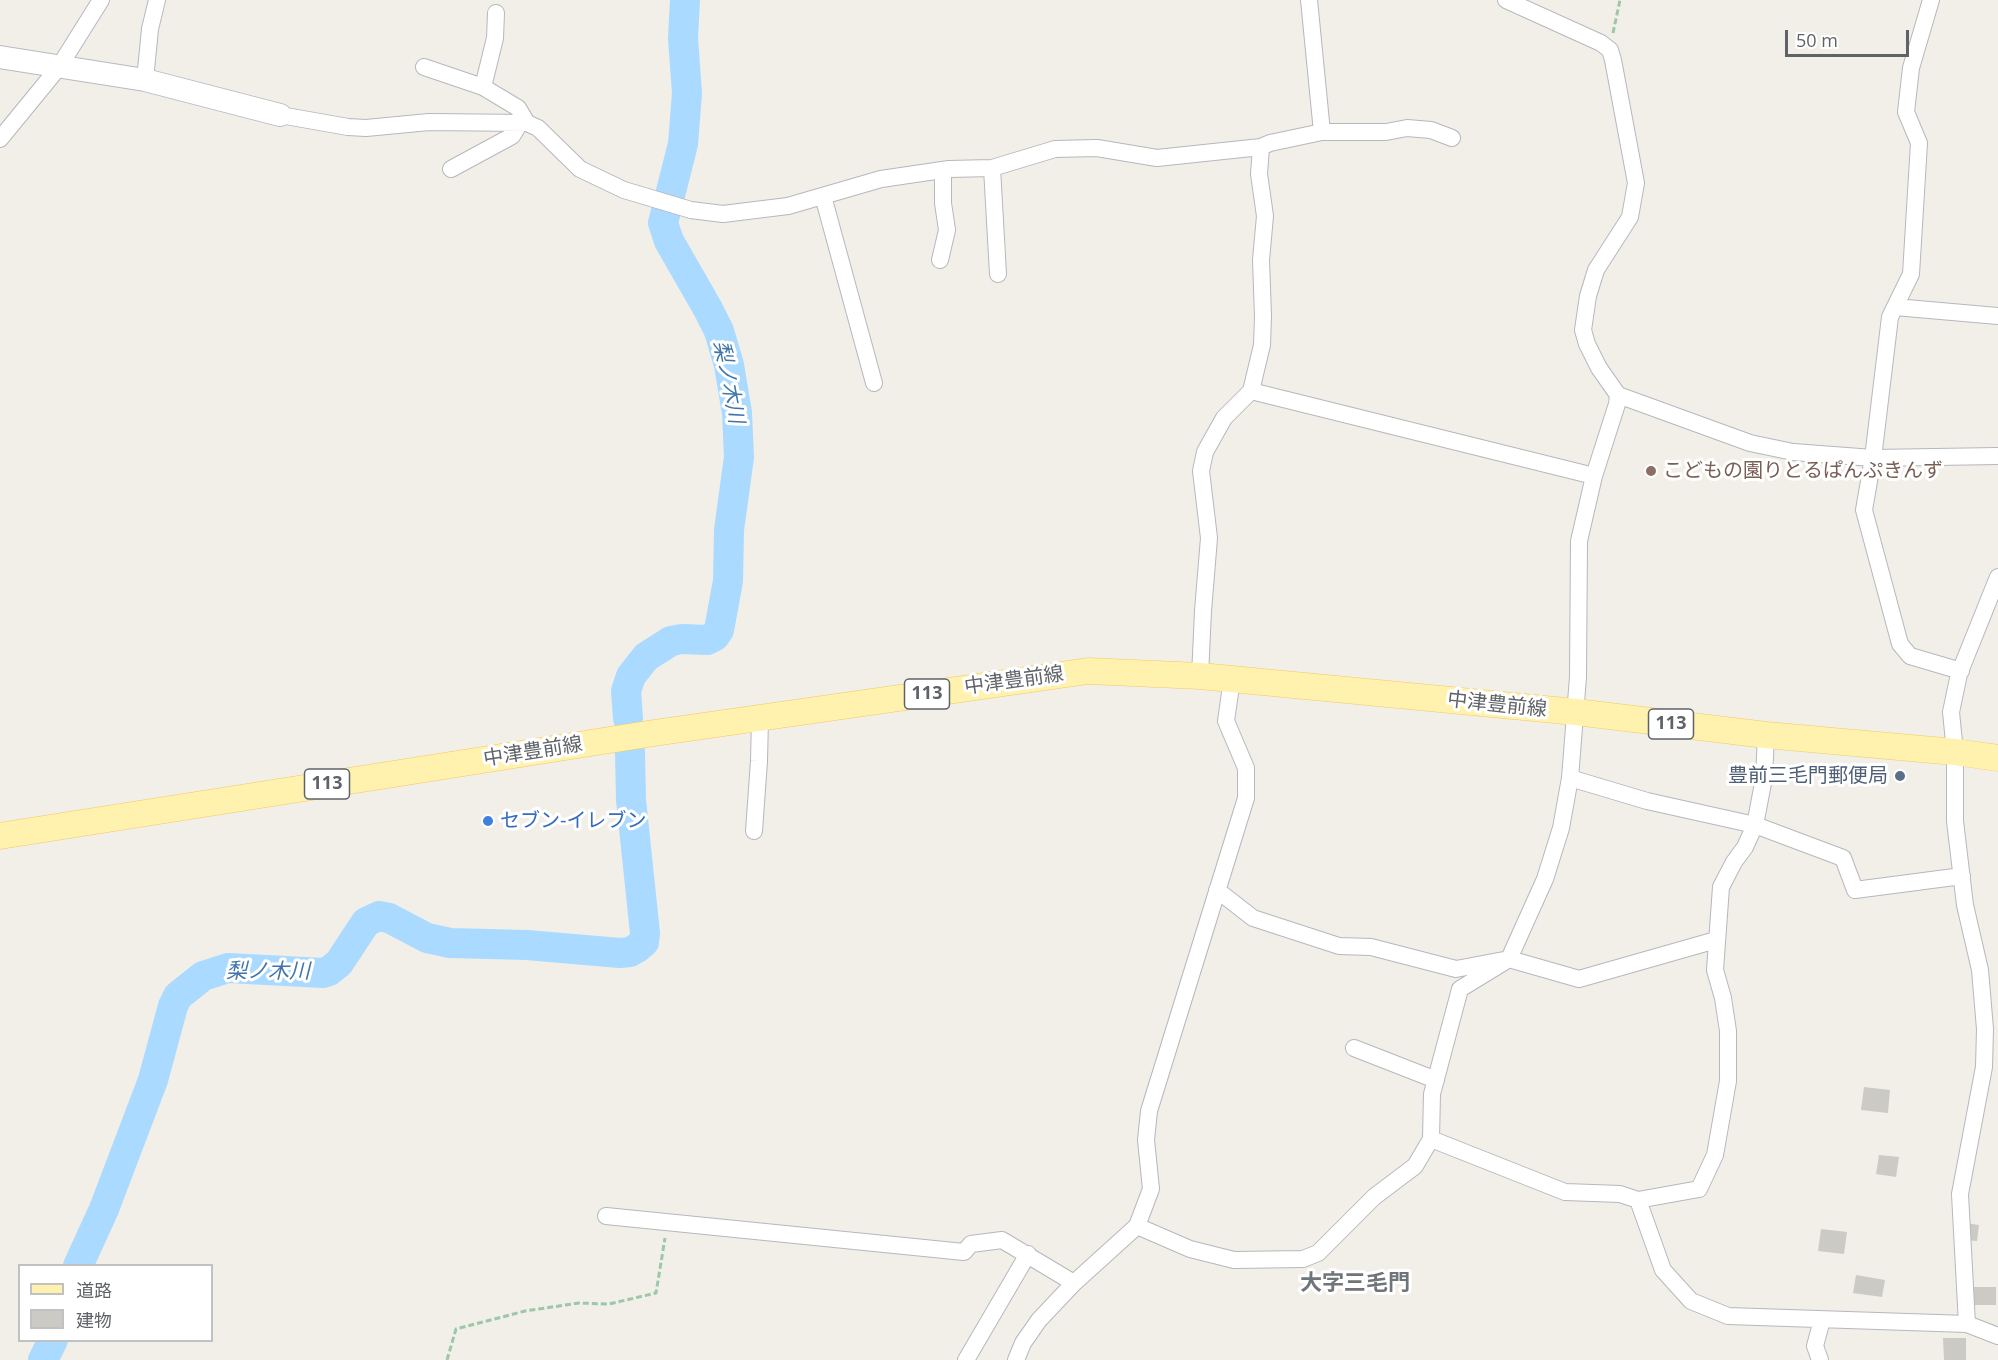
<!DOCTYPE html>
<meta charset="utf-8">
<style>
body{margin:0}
#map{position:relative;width:1998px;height:1360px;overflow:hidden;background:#f1efe8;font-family:"Open Sans","Noto Sans JP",sans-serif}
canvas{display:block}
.legend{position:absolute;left:18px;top:1264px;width:195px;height:78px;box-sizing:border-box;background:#fff;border:2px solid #bfc1c3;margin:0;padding:8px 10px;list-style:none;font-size:18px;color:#5f6368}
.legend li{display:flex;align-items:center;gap:12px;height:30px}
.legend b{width:30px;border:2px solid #bfc1c3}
.scale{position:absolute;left:1785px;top:30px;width:124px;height:27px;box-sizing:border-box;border:3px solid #5f6368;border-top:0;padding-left:8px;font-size:18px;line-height:21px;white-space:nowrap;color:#5f6368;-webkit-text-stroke:4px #fff;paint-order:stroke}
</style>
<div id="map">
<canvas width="1998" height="1360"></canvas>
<ul class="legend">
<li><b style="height:8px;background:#fff2af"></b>道路</li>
<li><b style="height:16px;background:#cccac5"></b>建物</li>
</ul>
<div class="scale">50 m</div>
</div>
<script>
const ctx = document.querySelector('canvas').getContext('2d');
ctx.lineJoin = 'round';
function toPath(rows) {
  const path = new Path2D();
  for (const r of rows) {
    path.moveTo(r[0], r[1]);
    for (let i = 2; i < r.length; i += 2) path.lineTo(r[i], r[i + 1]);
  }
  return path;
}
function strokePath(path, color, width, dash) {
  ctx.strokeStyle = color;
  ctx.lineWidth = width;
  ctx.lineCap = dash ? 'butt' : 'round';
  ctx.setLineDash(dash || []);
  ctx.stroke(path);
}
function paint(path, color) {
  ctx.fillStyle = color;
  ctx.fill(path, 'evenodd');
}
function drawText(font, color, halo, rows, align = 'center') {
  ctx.font = font + ' "Open Sans","Noto Sans JP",sans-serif';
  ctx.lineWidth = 6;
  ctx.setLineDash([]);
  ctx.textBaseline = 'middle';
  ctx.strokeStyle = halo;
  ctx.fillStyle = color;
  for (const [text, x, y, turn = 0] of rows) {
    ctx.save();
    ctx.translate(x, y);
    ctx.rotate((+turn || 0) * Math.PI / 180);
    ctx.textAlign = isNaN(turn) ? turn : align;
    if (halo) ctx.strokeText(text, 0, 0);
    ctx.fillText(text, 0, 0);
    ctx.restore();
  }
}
strokePath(toPath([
 [628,718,626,691,631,676,646,657,671,641,682,639,707,640,715,636,719,630,728,581,729,530,739,457,737,413,729,365,719,331,708,309,669,241,663,223,683,144,687,93,683,38,685,0],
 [78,1266,104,1209,153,1080,173,1006,178,996,203,976,228,968,323,973,329,971,339,963,366,922,379,916,389,918,427,938,450,943,527,945,620,953,630,952,637,948,644,942,645,933,631,800,630,752],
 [43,1360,53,1340]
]), '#aadaff', 30);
paint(toPath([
 [1864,1087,1890,1090,1888,1113,1861,1110],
 [1879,1155,1899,1157,1896,1177,1876,1174],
 [1966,1223,1979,1225,1977,1241,1963,1240],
 [1821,1229,1847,1232,1844,1254,1818,1251],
 [1856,1275,1885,1280,1882,1297,1853,1293],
 [1974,1287,1996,1287,1996,1305,1974,1305],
 [1943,1338,1966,1338,1966,1360,1944,1360]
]), '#cccac5');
const street = toPath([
 [1506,0,1601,43,1610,50,1613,60,1636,183,1630,217,1596,270,1588,296,1583,330,1587,344,1599,368,1618,395,1750,443,1793,452,1873,458,1998,456],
 [1931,0,1911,68,1906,112,1919,143,1911,274,1890,317,1873,458,1864,510,1900,644,1910,656,1961,671],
 [496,13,495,38,483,87,518,108,527,123],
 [424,67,483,87],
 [145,80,150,29,157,0],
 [280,115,348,127,366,128,429,122,527,123,538,128,580,169,624,190,691,210,723,214,788,206,881,179,949,169,992,168,1055,149,1097,148,1157,158,1261,147,1270,143,1322,132,1309,0],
 [1322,132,1386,132,1407,128,1431,130,1452,138],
 [0,139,59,67,101,0],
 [992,168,998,274],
 [451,169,512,136,520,123],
 [823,196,874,383],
 [940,260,947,230,943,203,943,170],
 [1895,307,1998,316],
 [1251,391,1594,476],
 [1200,676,1203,611,1209,538,1201,471,1205,452,1224,418,1251,391,1262,345,1263,316,1261,260,1265,216,1259,174,1261,147],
 [1570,778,1647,801,1755,825,1843,858,1855,890,1962,876],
 [754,831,759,761,760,718],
 [1217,890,1253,918,1339,946,1371,947,1456,969,1509,959,1579,979,1716,940],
 [1354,1048,1436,1080],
 [1431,1139,1565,1192,1620,1194,1638,1200,1699,1189,1715,1155,1728,1081,1728,1031,1723,998,1715,970,1721,887,1734,862,1745,847,1755,825,1764,778,1766,735],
 [1638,1200,1663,1270,1691,1301,1728,1316,1967,1324,1998,1336],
 [606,1216,964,1252,971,1244,1002,1240,1074,1283],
 [1137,1226,1190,1249,1234,1260,1303,1259,1318,1253,1374,1197,1415,1166,1431,1139,1432,1094,1460,989,1509,959,1545,879,1561,828,1570,778,1578,677,1579,541,1594,476,1617,404,1618,395],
 [1967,1324,1960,1194,1984,1067,1985,1029,1980,970,1965,905,1955,821,1955,752,1951,712,1959,674,1998,577],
 [966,1360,1028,1254],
 [1016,1360,1023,1343,1039,1320,1074,1283,1137,1226,1151,1189,1146,1140,1149,1111,1246,798,1246,768,1226,721,1232,679],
 [1820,1360,1815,1346,1822,1320]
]);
const secondary = toPath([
 [0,57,145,80,280,115]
]);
const primary = toPath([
 [0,836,654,733,1088,671,1200,676,1576,712,1766,735,1955,752,1998,758]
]);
strokePath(street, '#b5b8bc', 18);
strokePath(secondary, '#b6babf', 24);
strokePath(primary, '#f2c960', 27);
strokePath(toPath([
 [1613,33,1620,0],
 [447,1360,456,1329,525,1311,579,1303,609,1304,656,1293,665,1238]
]), '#9cc7a9', 3, [6, 3]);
strokePath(street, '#fff', 16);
strokePath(secondary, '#fff', 22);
strokePath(primary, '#fff2af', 26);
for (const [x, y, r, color] of [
 [1651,471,6,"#8d6e63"],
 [1900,776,6,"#5c6f8a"],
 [488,821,6,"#3f7fe0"]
]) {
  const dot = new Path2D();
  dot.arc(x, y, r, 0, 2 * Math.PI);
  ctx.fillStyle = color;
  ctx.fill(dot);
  strokePath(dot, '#fff', 2);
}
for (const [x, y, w] of [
 [927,694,45],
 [1671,724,45],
 [327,784,45]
]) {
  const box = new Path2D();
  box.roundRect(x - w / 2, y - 15, w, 30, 4.5);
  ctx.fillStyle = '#fff';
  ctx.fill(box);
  strokePath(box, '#5f6368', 1.5);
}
drawText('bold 18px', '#5f6368', null, [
 ["113",927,694],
 ["113",1671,724],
 ["113",327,784]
]);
drawText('20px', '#785e54', '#fff', [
 ["こどもの園りとるぱんぷきんず",1663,471]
], 'left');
drawText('20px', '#5f6368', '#fff', [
 ["中津豊前線",1014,681,-8],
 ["中津豊前線",1497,705,6],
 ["中津豊前線",533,752,-9]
]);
drawText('20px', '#4e5e75', '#fff', [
 ["豊前三毛門郵便局",1888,776]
], 'right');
drawText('20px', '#366cbe', '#fff', [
 ["セブン-イレブン",500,821]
], 'left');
drawText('italic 21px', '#4174aa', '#fff', [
 ["梨ノ木川",728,382,79],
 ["梨ノ木川",268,972]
]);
drawText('bold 22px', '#70757a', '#fff', [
 ["大字三毛門",1355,1284]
]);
</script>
